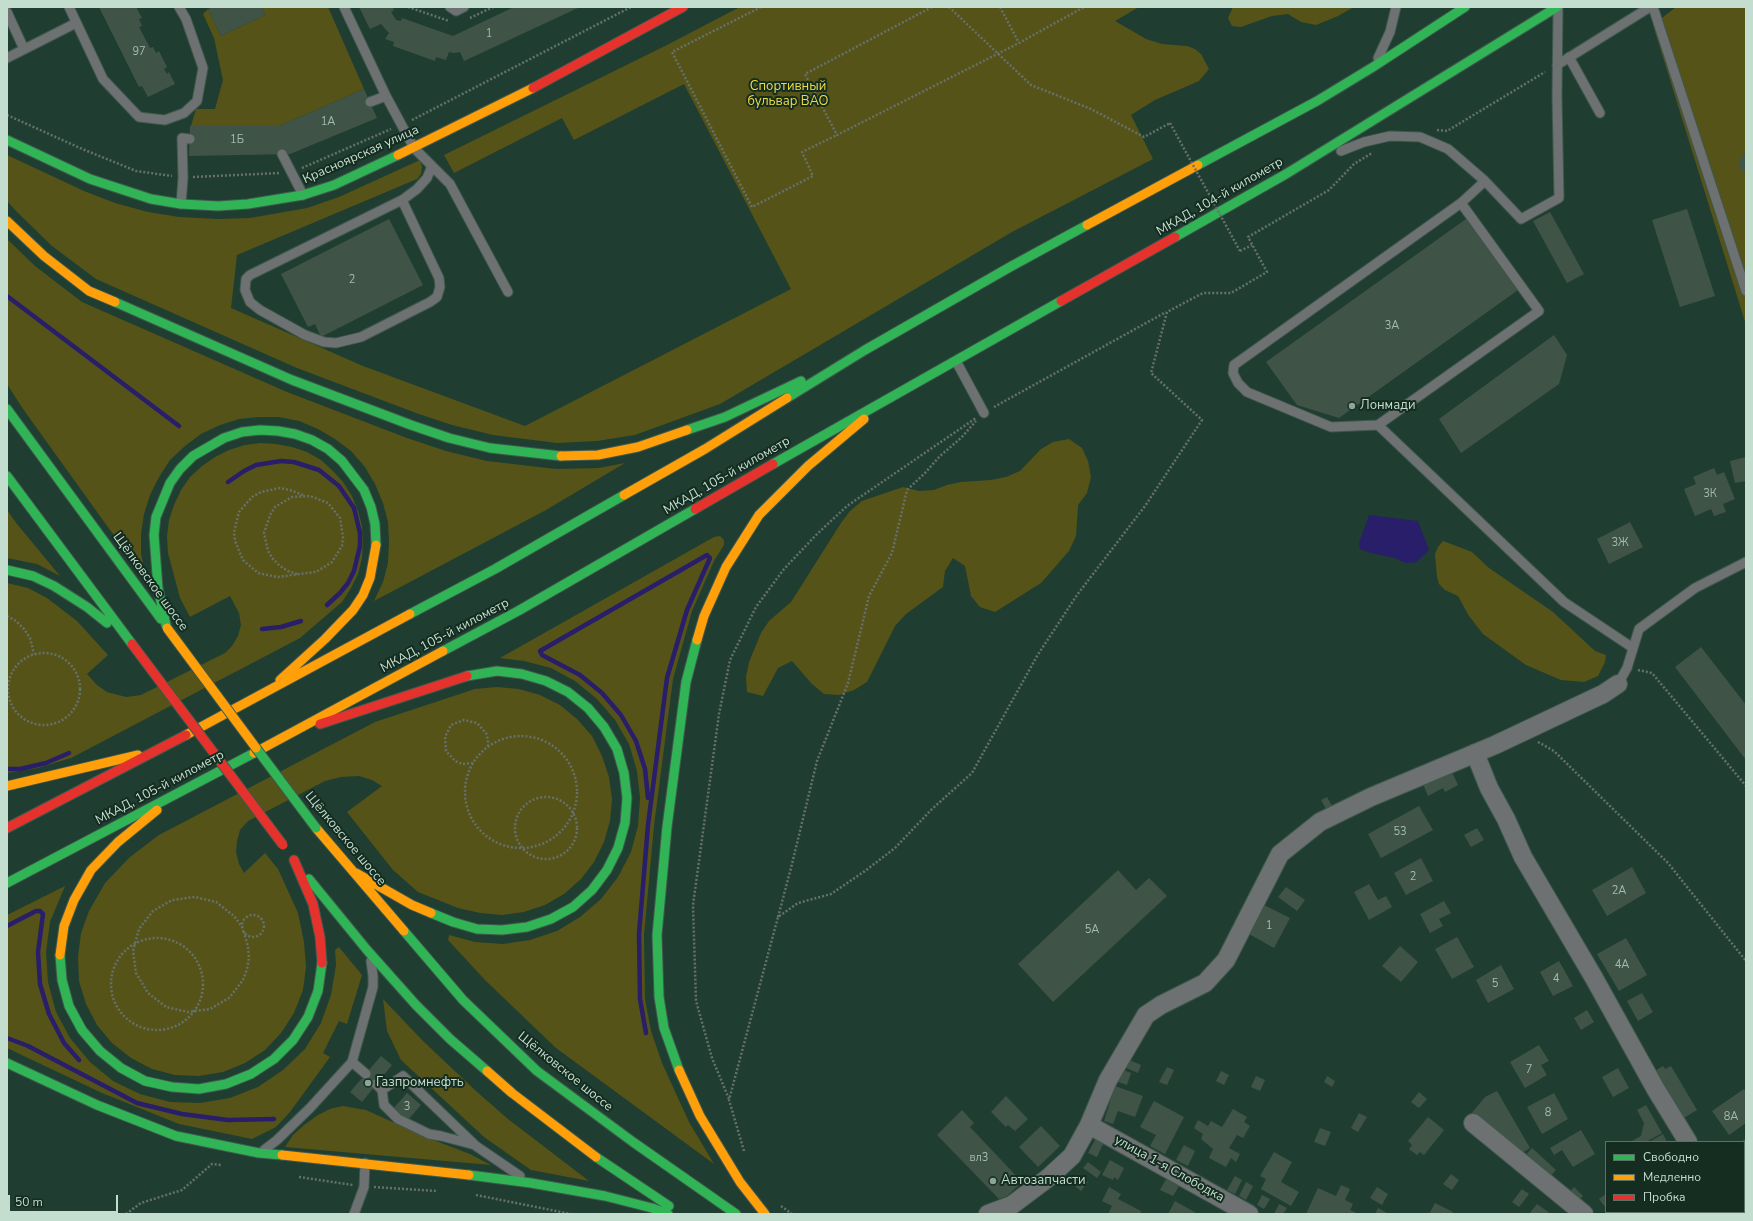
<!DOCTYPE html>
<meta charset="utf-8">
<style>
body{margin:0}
#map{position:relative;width:1753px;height:1221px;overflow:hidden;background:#1f3e31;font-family:"Nunito Sans",sans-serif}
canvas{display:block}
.frame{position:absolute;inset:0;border:8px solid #c3decf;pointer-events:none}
.legend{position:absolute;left:1605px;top:1141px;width:140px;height:72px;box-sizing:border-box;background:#152c21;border:1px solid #5b7367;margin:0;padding:5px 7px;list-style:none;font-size:12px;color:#c3decf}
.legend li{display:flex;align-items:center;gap:8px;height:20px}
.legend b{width:20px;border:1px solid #5b7367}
.scale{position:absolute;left:8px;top:1195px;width:110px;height:18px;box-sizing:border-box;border:2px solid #c3decf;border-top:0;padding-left:5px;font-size:12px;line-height:14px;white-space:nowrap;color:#c3decf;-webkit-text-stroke:3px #152c21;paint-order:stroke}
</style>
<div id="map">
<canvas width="1753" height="1221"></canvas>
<div class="frame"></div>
<ul class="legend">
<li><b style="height:5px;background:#30b455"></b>Свободно</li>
<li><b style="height:5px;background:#ff9f0a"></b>Медленно</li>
<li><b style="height:5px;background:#e5322d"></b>Пробка</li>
</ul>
<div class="scale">50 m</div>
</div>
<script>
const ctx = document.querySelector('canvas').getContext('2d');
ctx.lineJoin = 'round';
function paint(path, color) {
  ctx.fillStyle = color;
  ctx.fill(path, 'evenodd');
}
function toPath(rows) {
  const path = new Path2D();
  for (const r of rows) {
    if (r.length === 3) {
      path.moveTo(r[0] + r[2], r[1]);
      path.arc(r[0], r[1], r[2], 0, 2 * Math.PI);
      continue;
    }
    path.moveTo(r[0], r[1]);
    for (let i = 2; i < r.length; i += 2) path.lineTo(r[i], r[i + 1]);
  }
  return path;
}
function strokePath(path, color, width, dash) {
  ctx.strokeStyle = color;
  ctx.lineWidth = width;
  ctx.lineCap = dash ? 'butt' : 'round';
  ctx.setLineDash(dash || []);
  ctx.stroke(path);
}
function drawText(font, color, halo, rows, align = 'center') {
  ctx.font = font + ' "Nunito Sans",sans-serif';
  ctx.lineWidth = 4;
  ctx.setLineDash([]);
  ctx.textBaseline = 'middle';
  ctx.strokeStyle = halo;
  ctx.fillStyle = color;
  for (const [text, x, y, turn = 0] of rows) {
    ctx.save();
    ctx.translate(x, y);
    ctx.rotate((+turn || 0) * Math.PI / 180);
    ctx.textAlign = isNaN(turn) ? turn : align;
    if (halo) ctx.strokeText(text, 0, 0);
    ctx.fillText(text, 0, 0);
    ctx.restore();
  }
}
paint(toPath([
 [262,7,328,7,364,89,279,126,191,126,196,109,215,109,223,80,214,38,203,14,208,9,221,36,265,15],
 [740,7,1139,7,1115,21,1146,39,1162,44,1187,46,1195,49,1201,54,1209,69,1199,81,1155,100,1131,115,1153,159,1012,232,720,404,635,435,597,441,557,443,493,435,452,425,416,413,297,368,96,279,52,246,16,211,7,201,7,155,84,191,115,203,148,212,179,217,218,219,250,218,307,208,339,197,420,160,422,167,421,174,417,179,237,255,231,308,363,366,525,426,791,289,684,84,574,140,562,118,454,173,444,155,665,46],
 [1233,7,1354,7,1338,16,1316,25,1301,22,1288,14,1272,16,1241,27,1232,26,1228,18],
 [1676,7,1746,7,1746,325,1653,25],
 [7,239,35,266,82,302,287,392,407,438,446,451,487,461,556,469,599,468,625,463,546,510,374,601,383,582,388,563,389,542,388,522,383,503,375,484,365,467,351,451,335,439,318,429,299,421,279,417,259,417,239,419,220,425,201,434,185,446,170,460,159,477,150,495,144,514,141,534,141,553,146,580,23,409,7,384],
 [1069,439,1082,448,1088,461,1091,477,1087,493,1078,505,1076,536,1069,551,1041,583,995,612,980,607,971,596,965,566,953,558,945,571,943,587,906,614,895,626,867,682,854,690,839,695,824,694,812,684,792,661,778,668,763,696,747,692,746,677,749,662,761,633,769,621,791,602,841,523,850,511,862,501,903,487,919,491,934,490,947,485,961,482,991,480,1006,477,1020,471,1041,449,1053,442],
 [260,443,276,444,292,447,307,452,321,460,333,471,343,482,352,496,358,511,362,526,363,542,362,558,358,574,351,588,342,602,300,638,71,758,38,768,7,773,7,583,28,588,47,598,77,621,108,655,87,674,97,685,107,692,126,697,141,695,225,653,232,646,238,636,241,625,239,613,230,596,190,617,180,598,168,553,167,536,169,520,174,505,181,490,190,477,202,466,215,457,229,450,245,445],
 [7,510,17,524,60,576,37,564,7,558],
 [720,536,724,540,724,545,714,561,692,611,673,679,654,826,644,935,645,999,651,1031,662,1063,689,1122,714,1164,556,1048,485,980,448,940,449,935,475,942,503,944,530,940,557,931,580,917,601,899,618,877,631,852,638,826,640,798,637,771,629,744,615,720,597,699,575,681,551,668,524,661,500,658,714,537],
 [1443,541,1472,552,1489,568,1553,612,1595,651,1606,655,1605,662,1598,676,1584,682,1561,680,1526,665,1483,634,1469,616,1458,596,1445,590,1439,584,1437,577,1435,554,1438,547],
 [497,687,519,689,540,695,560,705,577,719,592,736,602,756,609,777,612,799,610,821,604,842,594,862,581,879,564,894,545,905,524,912,502,915,480,913,458,908,418,892,393,870,347,812,382,786,372,780,359,776,341,777,325,781,248,821,240,830,237,841,236,852,239,864,244,873,265,853,278,869,298,913,304,942,306,967,303,990,294,1013,281,1033,265,1050,245,1063,223,1072,199,1076,175,1075,152,1069,131,1058,112,1043,97,1025,86,1004,79,981,78,957,81,933,89,911,105,883,130,857,159,835,375,722,475,689],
 [65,886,50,922,46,952,48,982,56,1012,70,1038,90,1062,113,1081,140,1094,170,1102,200,1103,230,1098,258,1087,283,1070,305,1049,321,1023,331,995,336,965,335,950,339,947,362,975,347,1024,339,1021,323,1053,330,1057,290,1112,276,1127,252,1139,179,1124,102,1093,7,1048,7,915],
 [383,999,423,1041,476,1091,508,1119,589,1181,531,1170,484,1137,401,1060,387,1031],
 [343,1106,366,1110,423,1136,470,1154,491,1165,285,1147,293,1135,304,1125,318,1115,330,1109]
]), '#555318');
paint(toPath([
 [1369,515,1418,521,1429,550,1417,562,1406,563,1394,558,1371,553,1360,549,1359,543]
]), '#291e69');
strokePath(toPath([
 [7,296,179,426],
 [228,482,244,471,256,465,281,461,294,462,319,470,339,486,354,508,360,533,360,546,354,571,348,583,340,593,327,605],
 [262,629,281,627,301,621],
 [7,769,20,769,46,763,69,753],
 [7,926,36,911,40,911,43,914,38,952,40,984,49,1014,64,1043,79,1060],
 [646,1033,640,999,639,934,648,825,667,678,687,610,710,558,707,555,540,651,542,655,580,675,602,693,621,715,636,741,645,769,648,798],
 [7,1038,28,1046,137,1103,182,1114,228,1120,274,1119]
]), '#291e69', 4.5);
paint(toPath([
 [99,7,136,7,142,18,139,19,142,26,139,27,150,48,153,47,156,53,159,51,167,67,164,69,167,74,169,72,175,84,148,97,142,86,139,87],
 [213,7,262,7,265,15,221,36,208,9],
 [359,7,393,7,394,10,391,12,396,20,401,21,402,18,453,36,514,7,580,7,464,61,460,52,454,53,449,52,446,60,436,57,435,61,393,46,394,42,385,39,389,33,381,24,370,29],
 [364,89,377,118,290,154,189,156,190,126,279,126],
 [1746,152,1746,171,1741,172,1739,158,1744,157,1743,153],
 [1687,209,1715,296,1680,307,1652,220],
 [1550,212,1584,274,1567,283,1533,221],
 [389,219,423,285,321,337,315,324,308,327,281,274],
 [1466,219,1518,290,1339,418,1297,405,1266,362],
 [1554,335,1567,355,1559,384,1461,453,1439,419],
 [1746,457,1746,481,1735,483,1730,461],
 [1714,468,1717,475,1724,472,1735,499,1723,504,1726,512,1714,516,1711,509,1695,516,1684,489,1696,484,1693,477],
 [1630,522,1643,547,1609,564,1597,539],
 [1701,647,1746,705,1746,760,1675,667],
 [1451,770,1458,785,1445,792,1443,788,1428,796,1423,784],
 [1327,797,1332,806,1326,809,1321,800],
 [1419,806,1433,830,1381,858,1368,834],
 [1477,828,1484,840,1471,847,1464,835],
 [1421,858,1433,881,1406,895,1394,873],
 [1632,867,1646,893,1607,916,1592,890],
 [1118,870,1136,890,1149,878,1167,896,1053,1002,1018,964],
 [1369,884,1378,900,1386,896,1392,907,1369,920,1354,892],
 [1286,887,1305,900,1297,911,1278,897],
 [1444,901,1451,913,1439,919,1443,926,1430,933,1420,914],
 [1264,905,1290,918,1274,948,1249,934],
 [1457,937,1474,967,1452,979,1435,949],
 [1626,938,1647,975,1619,991,1597,954],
 [1400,946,1418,962,1401,982,1382,966],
 [1559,961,1573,986,1553,996,1540,972],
 [1501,965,1514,989,1488,1003,1476,980],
 [1642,993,1653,1012,1638,1021,1627,1001],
 [1587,1010,1594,1022,1581,1030,1574,1018],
 [1539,1045,1549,1061,1541,1065,1547,1075,1525,1088,1510,1062],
 [381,1056,392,1065,362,1102,350,1092],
 [1127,1059,1141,1065,1138,1073,1124,1067],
 [1663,1066,1665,1069,1671,1066,1697,1110,1682,1119,1653,1072],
 [1167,1067,1174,1070,1167,1085,1159,1082],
 [1618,1068,1629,1088,1613,1097,1602,1077],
 [1123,1070,1131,1073,1127,1085,1118,1082],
 [1221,1071,1229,1075,1224,1085,1216,1081],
 [1256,1076,1265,1080,1260,1091,1251,1087],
 [1327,1076,1335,1081,1332,1087,1324,1082],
 [1115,1086,1143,1096,1135,1117,1118,1111,1113,1124,1104,1121],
 [1744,1089,1746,1092,1746,1123,1729,1135,1712,1111],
 [1497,1091,1530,1148,1519,1155,1470,1115,1485,1097],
 [1419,1092,1427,1099,1419,1108,1411,1102],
 [407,1093,421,1105,407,1121,393,1109],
 [1554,1093,1568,1119,1542,1134,1527,1107],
 [1006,1096,1028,1119,1015,1131,1008,1125,1006,1127,991,1112],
 [1154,1101,1184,1117,1165,1154,1150,1146,1156,1135,1140,1127],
 [1646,1105,1662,1133,1646,1142,1630,1142,1641,1136,1644,1123,1637,1110],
 [1233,1109,1247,1117,1244,1122,1250,1126,1243,1138,1237,1135,1229,1148,1240,1154,1236,1162,1231,1158,1226,1167,1209,1158,1213,1149,1201,1139,1203,1134,1194,1128,1198,1120,1208,1126,1211,1121,1222,1127],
 [962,1110,974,1123,970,1127,1022,1182,1007,1196,999,1199,937,1135],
 [1359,1113,1367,1117,1358,1132,1351,1128],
 [1428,1117,1444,1130,1424,1155,1420,1152,1417,1155,1409,1149,1412,1145,1408,1141],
 [1041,1126,1060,1146,1038,1167,1019,1147],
 [1320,1128,1331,1132,1325,1146,1314,1142],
 [1581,1130,1595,1154,1573,1167,1562,1150,1554,1155,1550,1148],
 [1663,1134,1667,1142,1649,1142],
 [1096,1138,1104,1142,1097,1157,1088,1153],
 [1746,1138,1746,1161,1744,1162,1744,1142,1741,1142],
 [1184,1145,1195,1151,1188,1166,1176,1160],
 [1532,1148,1556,1170,1549,1178,1525,1156],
 [1274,1152,1292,1162,1281,1182,1299,1192,1291,1206,1261,1189,1266,1179,1260,1176],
 [1110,1160,1124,1168,1118,1180,1114,1177,1113,1180,1102,1175],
 [1088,1162,1101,1172,1097,1178,1083,1168],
 [1451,1174,1459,1180,1452,1190,1443,1184],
 [1078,1175,1088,1182,1081,1191,1072,1184],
 [1235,1176,1242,1180,1235,1194,1227,1190],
 [1166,1179,1179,1186,1173,1196,1160,1190],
 [1246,1182,1253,1186,1246,1200,1239,1196],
 [1341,1185,1350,1189,1345,1200,1353,1204,1350,1210,1358,1214,1306,1214,1318,1188,1336,1196],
 [1109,1187,1121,1194,1118,1199,1141,1211,1140,1214,1108,1214,1112,1206,1102,1201],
 [1377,1187,1388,1194,1382,1205,1370,1198],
 [1574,1187,1583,1196,1578,1201,1569,1193],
 [1522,1189,1529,1194,1519,1207,1512,1202],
 [1606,1194,1606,1208,1599,1199],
 [1262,1195,1270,1199,1264,1209,1257,1205],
 [1175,1201,1198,1214,1168,1214],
 [1435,1203,1453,1212,1451,1214,1429,1214],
 [1279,1204,1287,1208,1283,1214,1274,1214],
 [1537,1204,1551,1214,1529,1214],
 [1378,1208,1387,1213,1386,1214,1375,1214],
 [1609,1212,1626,1212,1623,1214,1611,1214],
 [1711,1212,1731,1212,1733,1214,1714,1214]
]), '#3f5447');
const lane = toPath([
 [69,7,103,79,139,117,165,120,184,113,197,101,203,68,186,19,179,7],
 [344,7,386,96,414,148,450,184,508,292],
 [450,7,456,11,464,7],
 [1653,7,1746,291],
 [7,12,24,49],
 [1569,57,1600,113],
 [7,58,76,23],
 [1378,58,1390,32,1396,7],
 [1557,65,1650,7],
 [370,102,386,96],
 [1341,151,1364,142,1390,136,1420,137,1448,149,1485,181,1521,219,1559,198,1557,96,1558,8],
 [282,154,303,195],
 [402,200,439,278,440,287,437,297,430,302,361,337,336,343,324,342,305,335,260,310,250,302,245,290,246,279,250,275,402,200,405,198,417,189,427,178,432,166],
 [1461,203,1485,181],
 [181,204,183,178,182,138,190,139],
 [956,361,984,413],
 [1378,425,1539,311,1461,203,1234,365,1233,373,1238,383,1247,392,1331,427,1378,425,1564,602,1633,648],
 [1618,684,1627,668,1639,629,1695,588,1746,562],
 [366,1074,352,1062,373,987,373,976,371,961],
 [376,1084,382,1090,403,1076,476,1146,520,1176],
 [382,1090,384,1105,398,1119,429,1134,441,1136,475,1145],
 [264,1150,277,1140,310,1108,352,1062],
 [354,1214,364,1187,365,1163]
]);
const street = toPath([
 [1475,753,1489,788,1506,819,1523,857,1594,978,1655,1088,1688,1142],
 [1473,1123,1584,1214],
 [1089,1125,1249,1214],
 [1744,1197,1746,1199],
 [988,1214,1012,1205,1048,1178,1072,1156,1089,1125,1108,1080,1146,1015,1161,1005,1205,983,1226,960,1280,854,1320,822,1371,797,1495,745,1603,694,1618,684]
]);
const fast = toPath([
 [7,140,90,179,151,199,181,204,218,206,248,204,303,195,334,185,398,155],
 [1198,165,1317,101,1373,67,1465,7],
 [1175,237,1286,174,1557,7],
 [115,302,292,380,411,425,449,438,490,448,561,456],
 [787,398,865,350,1010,267,1087,225],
 [7,409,161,619],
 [687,430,725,417,801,381],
 [773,464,1061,301],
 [7,476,132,644],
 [7,570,33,576,54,586,87,607,107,623],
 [410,614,495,569,624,495],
 [166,625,158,588,154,535,156,517,170,483,180,469,193,456,224,438,242,432,260,430,278,431,295,434,312,440,328,449,342,461,364,490,371,507,375,524,376,545],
 [443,651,518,611,695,509],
 [309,879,367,950,416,1005,450,1039,487,1071],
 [7,883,254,753],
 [431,913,453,922,477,929,502,930,527,927,551,919,573,907,592,890,607,870,618,848,625,823,627,798,624,773,617,749,604,727,588,708,568,692,546,681,522,674,497,671,467,676],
 [404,931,463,1000,537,1071,633,1142,736,1214],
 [60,955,62,980,69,1006,82,1030,100,1051,121,1068,145,1081,172,1087,199,1089,226,1084,251,1074,274,1059,293,1040,308,1017,318,991,322,963],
 [7,1063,97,1105,176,1136,259,1153,282,1155],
 [679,1070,664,1028,659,997,657,935,667,827,686,682,697,640],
 [596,1157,669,1206],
 [469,1175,531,1183,605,1196,652,1208,668,1214]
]);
const slow = toPath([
 [398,155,533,88],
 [7,221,44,256,89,291,115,302],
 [1087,225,1198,165],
 [561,456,598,455,638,447,687,430],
 [624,495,705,449,787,398],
 [697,640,704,616,726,567,759,515,808,466,864,419],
 [280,680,325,639,353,610,363,595,370,578,376,545],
 [186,735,410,614],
 [254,753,443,651],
 [7,786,138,755],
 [316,828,404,931],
 [356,873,412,905,431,913],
 [60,955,64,926,74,900,91,870,118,842,157,810],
 [679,1070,700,1116,740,1182,765,1214],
 [487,1071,512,1093,596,1157],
 [282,1155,469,1175]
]);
const jam = toPath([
 [533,88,683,7],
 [1061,301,1175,237],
 [695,509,773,464],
 [320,724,467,676],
 [7,828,186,735],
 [294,860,313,904,320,937,322,963]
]);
strokePath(lane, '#3f584d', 11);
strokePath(street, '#3f584d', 20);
strokePath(fast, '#3f584d', 11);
strokePath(slow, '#3f584d', 11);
strokePath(jam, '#3f584d', 11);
strokePath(toPath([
 [408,7,449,21],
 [761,7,672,52,752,207,813,176,802,152,837,135],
 [932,7,805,74,837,135,1019,43,1084,7],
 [949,7,1031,85,1091,109,1144,137,1170,123],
 [1000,7,1019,43],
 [470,18,493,7],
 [7,115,80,148,136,171,172,176],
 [412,120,631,7],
 [1437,130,1447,131,1545,72],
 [302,168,391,129],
 [193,177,280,173],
 [1240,251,1252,245],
 [994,407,1166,312],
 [297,574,288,571,280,566,273,559,268,551,264,533,270,515,275,507,292,497,310,496,328,503,340,518,343,537,342,546,332,562,316,572,277,577,258,573,243,560,235,541,234,532,239,512,252,497,261,492,280,488,290,490,303,495],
 [7,616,16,621,24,629,30,638,34,654],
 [44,689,36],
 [1638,670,1652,673,1746,786],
 [521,792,56],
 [1538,742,1554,751,1668,863,1746,961],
 [473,763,462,764,455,761,446,751,445,737,451,725,464,720,477,723,486,733,488,740,488,747],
 [546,828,31],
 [253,926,11],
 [778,917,791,868,817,761,848,683,869,596,892,553,907,490,925,473,940,456,961,438,976,421],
 [243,928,234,916,216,902,195,897,172,900,153,911,139,929,133,951,136,973,148,993,166,1007,188,1012,210,1009,229,998,243,980,247,969,249,958,248,947,244,932],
 [157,984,46],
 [729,1099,712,1058,696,1001,693,905,719,714,730,660,756,607,784,569,817,534,847,506,976,418],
 [744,1151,729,1100,778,917,798,903,831,894,865,871,895,848,932,809,972,773,1037,656,1077,595,1145,506,1202,420,1151,373,1167,312,1203,293,1231,293,1267,272,1248,237,1329,190,1354,164,1372,153],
 [299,1177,353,1185],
 [374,1187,437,1191],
 [476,1195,571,1214],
 [781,1206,792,1214],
 [126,1214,141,1203,182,1190,212,1164,221,1165]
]), '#66716c', 2.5, [2, 2]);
strokePath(lane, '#6e7172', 9);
strokePath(street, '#6e7172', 18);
strokePath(fast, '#30b455', 9);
strokePath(slow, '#ff9f0a', 9);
strokePath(jam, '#e5322d', 9);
const fastBridge = toPath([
 [256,748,316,828]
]);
const slowBridge = toPath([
 [167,628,256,748]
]);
const jamBridge = toPath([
 [132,644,283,845]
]);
strokePath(fastBridge, '#3f584d', 11, []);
strokePath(slowBridge, '#3f584d', 11, []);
strokePath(jamBridge, '#3f584d', 11, []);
strokePath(toPath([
 [1170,123,1240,251]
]), '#66716c', 2.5, [2, 2]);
strokePath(fastBridge, '#30b455', 9);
strokePath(slowBridge, '#ff9f0a', 9);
strokePath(jamBridge, '#e5322d', 9);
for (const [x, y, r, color] of [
 [1352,406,4,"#8aa698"],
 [368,1083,4,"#8aa698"],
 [993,1181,4,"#8aa698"]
]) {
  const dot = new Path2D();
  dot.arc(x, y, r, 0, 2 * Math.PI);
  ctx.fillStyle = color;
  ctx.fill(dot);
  strokePath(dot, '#152c21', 1.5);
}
drawText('11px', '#a2bcad', null, [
 ["1",489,34],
 ["97",139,52],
 ["1А",328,122],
 ["1Б",237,140],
 ["2",352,280],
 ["3A",1392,326],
 ["3К",1710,494],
 ["3Ж",1620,543],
 ["53",1400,832],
 ["2",1413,877],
 ["2А",1619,891],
 ["1",1269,926],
 ["5A",1092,930],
 ["4А",1622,965],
 ["4",1556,979],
 ["5",1495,984],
 ["7",1529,1070],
 ["3",407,1107],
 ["8",1548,1113],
 ["8А",1731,1117],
 ["вл3",979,1158]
]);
drawText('13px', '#eddb41', '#152c21', [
 ["Спортивный",788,87],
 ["бульвар ВАО",788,102]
]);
drawText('13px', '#c3decf', '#152c21', [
 ["Красноярская улица",361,155,-24],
 ["МКАД, 104-й километр",1220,197,-30],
 ["МКАД, 105-й километр",727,476,-30],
 ["Щёлковское шоссе",150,582,54],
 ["МКАД, 105-й километр",445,636,-28],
 ["МКАД, 105-й километр",160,788,-28],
 ["Щёлковское шоссе",345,839,50],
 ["Щёлковское шоссе",565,1072,39],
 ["улица 1-я Слободка",1169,1169,29]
]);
drawText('13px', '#c3decf', '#152c21', [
 ["Лонмади",1360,406],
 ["Газпромнефть",376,1083],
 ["Автозапчасти",1001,1181]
], 'left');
</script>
